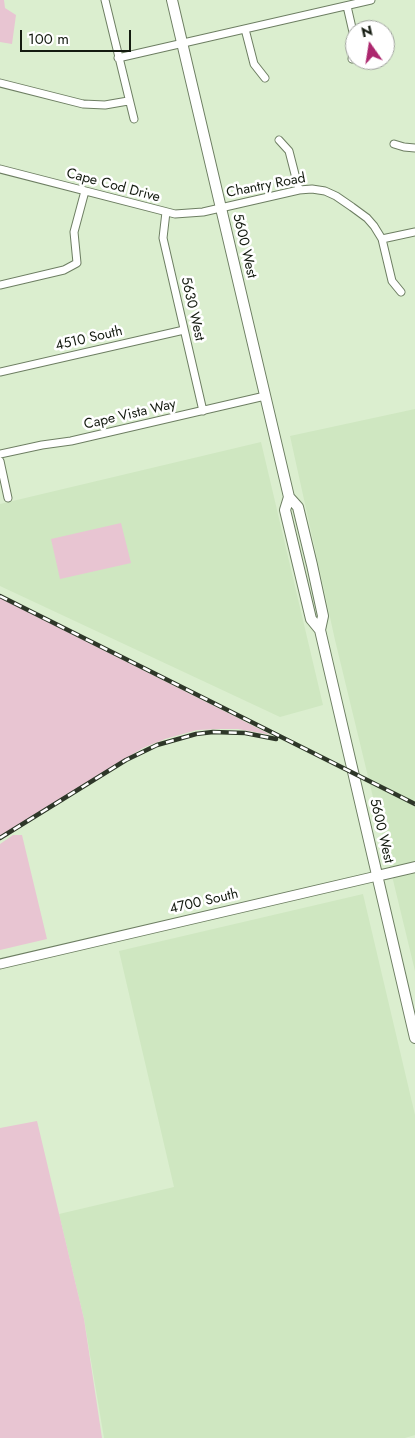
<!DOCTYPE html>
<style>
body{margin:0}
#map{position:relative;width:415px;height:1438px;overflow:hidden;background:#dbeecf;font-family:Jost,sans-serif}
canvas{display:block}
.north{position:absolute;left:345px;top:20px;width:50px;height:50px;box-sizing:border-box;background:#fff;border:1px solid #a1a49f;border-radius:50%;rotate:347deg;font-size:14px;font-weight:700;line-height:20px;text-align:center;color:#141b10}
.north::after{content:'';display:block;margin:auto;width:18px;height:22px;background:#ac276e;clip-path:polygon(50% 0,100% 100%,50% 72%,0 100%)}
.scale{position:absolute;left:20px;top:30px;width:111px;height:22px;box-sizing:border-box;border:2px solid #141b10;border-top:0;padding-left:6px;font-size:15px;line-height:18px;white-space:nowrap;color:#141b10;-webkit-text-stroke:4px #fff;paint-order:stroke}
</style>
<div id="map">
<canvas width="415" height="1438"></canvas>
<div class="north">N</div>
<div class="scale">100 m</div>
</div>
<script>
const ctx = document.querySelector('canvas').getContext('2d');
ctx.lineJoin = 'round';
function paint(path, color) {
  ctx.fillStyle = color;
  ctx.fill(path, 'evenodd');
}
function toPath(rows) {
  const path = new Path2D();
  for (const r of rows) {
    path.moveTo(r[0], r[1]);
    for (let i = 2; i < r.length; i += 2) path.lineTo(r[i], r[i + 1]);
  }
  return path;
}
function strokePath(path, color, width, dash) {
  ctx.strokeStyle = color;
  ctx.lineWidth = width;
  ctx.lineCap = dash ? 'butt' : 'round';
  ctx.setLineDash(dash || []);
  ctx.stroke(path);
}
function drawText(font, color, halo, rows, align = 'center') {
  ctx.font = font + ' Jost,sans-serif';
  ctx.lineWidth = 5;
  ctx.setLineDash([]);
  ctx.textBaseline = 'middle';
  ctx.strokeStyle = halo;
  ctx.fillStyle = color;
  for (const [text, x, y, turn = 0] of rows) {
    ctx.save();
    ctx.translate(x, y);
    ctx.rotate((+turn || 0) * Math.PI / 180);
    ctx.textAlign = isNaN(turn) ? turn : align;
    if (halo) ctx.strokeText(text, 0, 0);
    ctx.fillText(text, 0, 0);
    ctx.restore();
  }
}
paint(toPath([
 [415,409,415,971,335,640,290,436],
 [261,442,323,705,280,717,0,586,0,504],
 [363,894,415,1115,415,1435,405,1438,104,1438,84,1319,59,1214,174,1187,119,951]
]), '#cfe7c1');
paint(toPath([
 [0,0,4,0,5,8,16,15,12,44,0,42],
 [121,523,131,563,60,579,51,539],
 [0,598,236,717,271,735,238,729,219,729,197,730,165,739,143,748,123,760,0,838],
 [13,835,22,835,47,939,0,950,0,844],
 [37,1121,84,1319,102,1438,0,1438,0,1128]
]), '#e8c5d2');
const minor = toPath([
 [105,0,134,119],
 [347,6,355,41,352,59],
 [245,29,254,64,265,78],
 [118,58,371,0],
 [0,83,83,104,105,105,128,101],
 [279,140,289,151,299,190],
 [394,144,404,147,415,148],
 [0,169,175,214,203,212,299,190,312,189,325,191,336,196,352,207,367,218,374,226,382,239,392,281,401,292],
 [166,212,163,238,203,411],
 [382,239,415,232],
 [0,285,64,270,77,263,74,232,85,191],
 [0,372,184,330],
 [0,454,42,445,71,441,265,396],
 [0,461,8,498]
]);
const tertiary = toPath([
 [0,964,377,876]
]);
const secondary = toPath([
 [172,0,289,497,285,510,311,619,320,630],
 [289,497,298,507,312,565,323,616,320,630,415,1038],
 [377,876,415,867]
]);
strokePath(minor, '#6d7e62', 9);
strokePath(tertiary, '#6d7e62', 11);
strokePath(secondary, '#6d7e62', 12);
strokePath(minor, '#fff', 7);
strokePath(tertiary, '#fff', 9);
strokePath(secondary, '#fff', 10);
const rail = toPath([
 [0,596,415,804],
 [0,838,126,760,157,745,196,734,213,732,245,733,276,739]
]);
strokePath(rail, '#2e3729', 4.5);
strokePath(rail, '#fff', 2.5, [8]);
drawText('14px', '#141b10', '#fff', [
 ["Cape Cod Drive",113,186,15],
 ["Chantry Road",266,186,-11],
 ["5600 West",244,246,77],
 ["5630 West",192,309,77],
 ["4510 South",89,339,-13],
 ["Cape Vista Way",130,415,-13],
 ["5600 West",381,831,77],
 ["4700 South",204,902,-13]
]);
</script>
